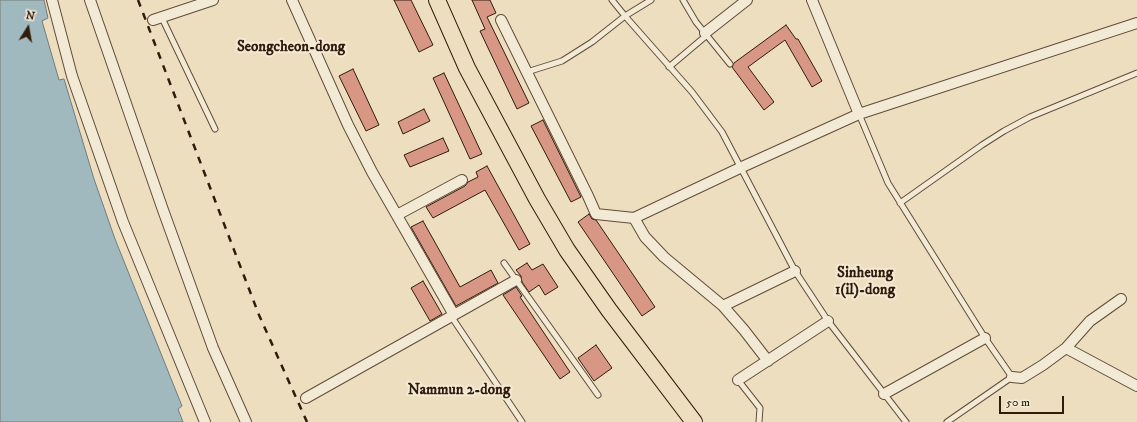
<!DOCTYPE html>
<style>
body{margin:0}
#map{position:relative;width:1137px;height:422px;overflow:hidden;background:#eddec0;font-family:"IM FELL DW Pica",serif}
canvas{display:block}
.north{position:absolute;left:8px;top:8px;width:40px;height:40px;-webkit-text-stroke:3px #f3ead6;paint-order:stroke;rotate:11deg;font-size:11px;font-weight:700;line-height:16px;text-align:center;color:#311b0b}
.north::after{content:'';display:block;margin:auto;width:14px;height:18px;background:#311b0b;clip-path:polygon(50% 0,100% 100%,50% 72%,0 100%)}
.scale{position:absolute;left:999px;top:396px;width:65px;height:18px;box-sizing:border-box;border:2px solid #311b0b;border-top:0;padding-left:5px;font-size:12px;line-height:14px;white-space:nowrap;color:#311b0b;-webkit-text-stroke:3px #f3ead6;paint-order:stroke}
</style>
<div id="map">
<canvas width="1137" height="422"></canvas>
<div class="north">N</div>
<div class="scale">50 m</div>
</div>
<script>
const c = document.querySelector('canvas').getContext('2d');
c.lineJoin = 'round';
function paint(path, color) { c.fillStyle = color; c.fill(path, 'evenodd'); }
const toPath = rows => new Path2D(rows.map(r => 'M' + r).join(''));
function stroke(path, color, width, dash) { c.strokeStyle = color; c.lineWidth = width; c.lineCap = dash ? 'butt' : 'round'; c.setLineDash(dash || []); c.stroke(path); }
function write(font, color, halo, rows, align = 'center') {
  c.font = font + ' "IM FELL DW Pica",serif'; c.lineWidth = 4; c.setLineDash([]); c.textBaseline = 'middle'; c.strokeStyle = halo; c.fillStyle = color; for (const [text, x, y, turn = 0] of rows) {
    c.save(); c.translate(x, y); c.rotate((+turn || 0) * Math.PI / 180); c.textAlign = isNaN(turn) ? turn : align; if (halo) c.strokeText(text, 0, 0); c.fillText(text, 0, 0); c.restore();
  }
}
const water = toPath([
 [0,0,44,0,48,18,42,21,59,80,64,79,94,179,115,239,182,406,178,409,183,422,0,422,0,0]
]);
const building = toPath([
 [394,0,411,0,433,45,419,52,394,0],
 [472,0,490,0,496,13,487,17,529,103,517,109,480,31,485,29,472,0],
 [786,25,796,39,798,39,822,81,812,87,785,40,748,67,774,102,764,110,732,67,734,63,786,25],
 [353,69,379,125,366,131,339,76,353,69],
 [444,73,482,154,470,159,433,78,444,73],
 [424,109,430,121,403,134,398,122,424,109],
 [543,120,581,197,571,202,531,126,543,120],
 [443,138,449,151,410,167,404,155,443,138],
 [487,166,530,244,519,250,485,190,433,218,426,207,465,186,468,182,478,177,476,172,487,166],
 [589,214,592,219,596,220,655,307,642,316,578,222,589,214],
 [423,221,460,287,491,270,498,283,456,306,411,227,423,221],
 [527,263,532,270,543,264,558,287,545,295,539,285,529,292,522,282,521,276,516,270,527,263],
 [423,281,442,314,430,321,411,288,423,281],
 [516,287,522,296,520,297,570,372,560,379,503,295,516,287],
 [596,345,612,368,594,381,578,358,596,345]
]);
const lane = toPath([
 [612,0,625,16,692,92,722,132,795,271,828,321,906,422],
 [683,0,696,22,730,64],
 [162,18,215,129],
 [669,67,707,35],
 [527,72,562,61,592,42,625,16,651,0],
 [859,114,888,183,985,338,1012,377,947,422],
 [900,203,982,145,1004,131,1030,117,1137,73],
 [504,263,598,395],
 [451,316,522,422],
 [738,380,760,408,759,422]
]);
const street = toPath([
 [52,0,72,76,123,222,205,422],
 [90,0,163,210,213,348,246,422],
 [292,0,348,125,372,172,454,315],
 [812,0,859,114],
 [153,20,213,0],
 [501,20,588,196,596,214,634,218,742,167,859,114,1137,23],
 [705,33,747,0],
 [397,215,462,180],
 [634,218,645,237,664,257,723,306,744,330,768,361],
 [723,306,795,271],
 [1066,348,1137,386],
 [1012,377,1022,378,1043,365,1066,348,1090,321,1121,299],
 [738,380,828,321],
 [884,394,985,338],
 [306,398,516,280]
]);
const primary = toPath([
 [437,0,467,68,537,199,567,250,609,310,694,422]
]);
const rail = toPath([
 [138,0,259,315,307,422]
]);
const neighbourhoodNames = [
 ["Seongcheon-dong",291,48],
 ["Sinheung",865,274],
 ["1(il)-dong",865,291],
 ["Nammun 2-dong",459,391]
];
paint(water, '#a0b9bf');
stroke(water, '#747a77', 1);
paint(building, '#d89785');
stroke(building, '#311b0b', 1);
stroke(lane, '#604c38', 7);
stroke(street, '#604c38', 12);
stroke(primary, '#311b0b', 18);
stroke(lane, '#f3ead6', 5);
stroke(street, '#f3ead6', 10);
stroke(primary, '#eddec0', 16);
stroke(rail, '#311b0b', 2.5, [7, 7]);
write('bold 15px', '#311b0b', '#f3ead6', neighbourhoodNames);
</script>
